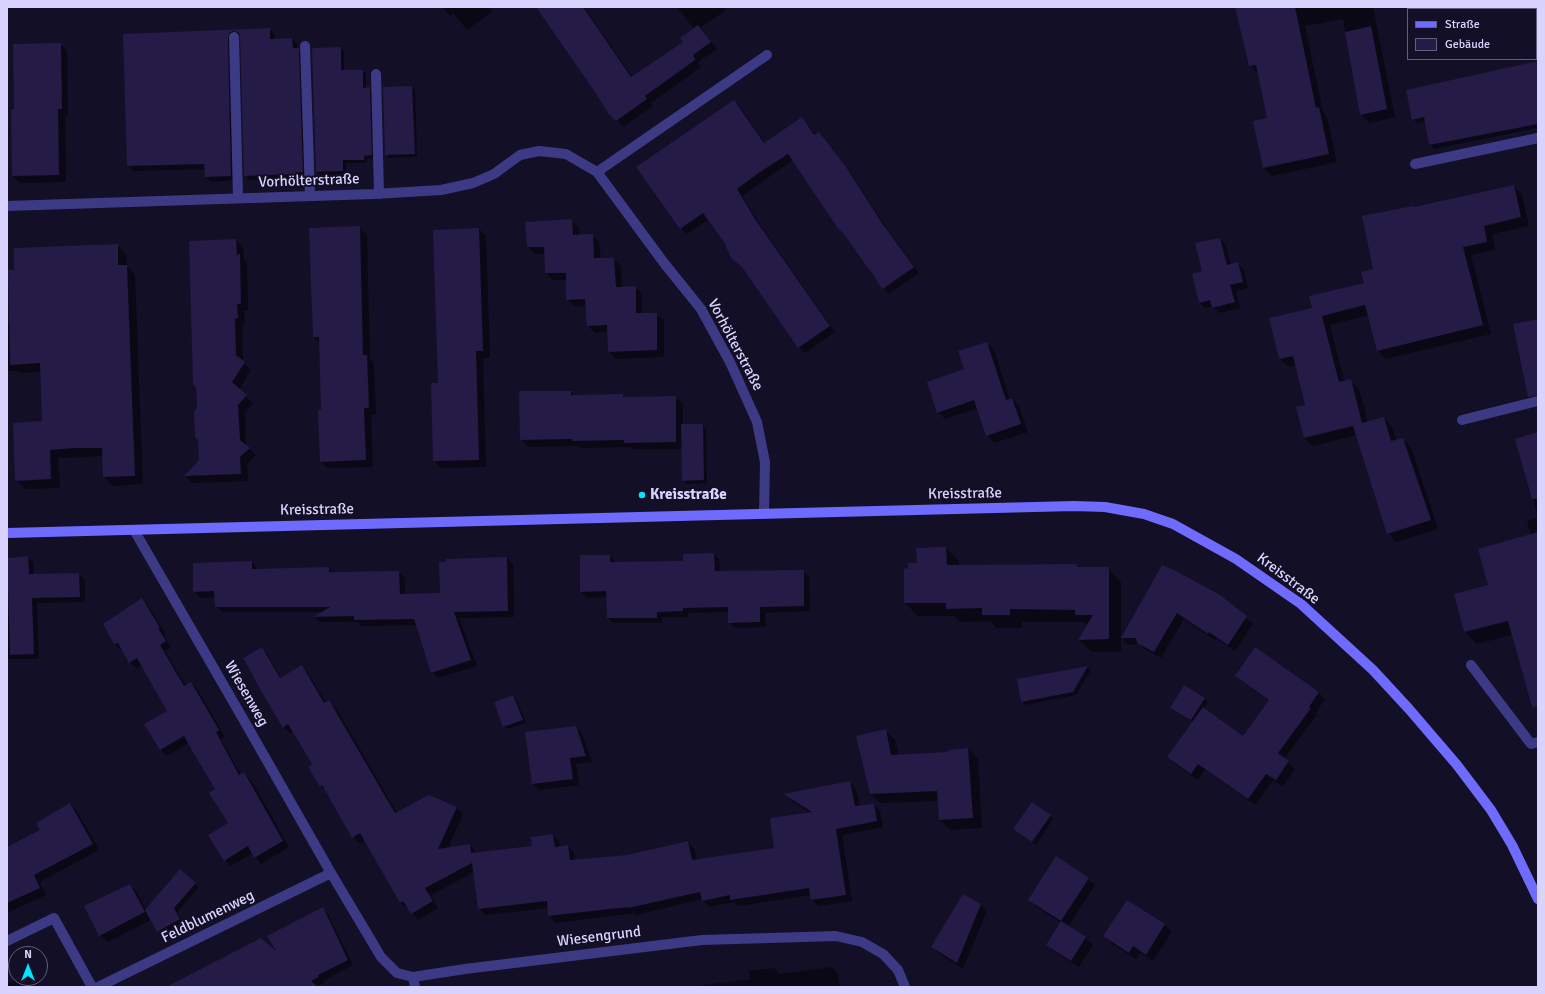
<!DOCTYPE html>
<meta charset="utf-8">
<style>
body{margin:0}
#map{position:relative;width:1545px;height:994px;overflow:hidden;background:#130f26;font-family:Signika,sans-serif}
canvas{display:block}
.frame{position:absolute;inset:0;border:8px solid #d9d4ff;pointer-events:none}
.legend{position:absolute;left:1407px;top:8px;width:130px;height:52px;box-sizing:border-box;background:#130f26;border:1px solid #625e7d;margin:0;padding:5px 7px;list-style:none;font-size:12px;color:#d9d4ff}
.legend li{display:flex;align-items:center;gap:8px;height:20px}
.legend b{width:20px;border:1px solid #625e7d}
.north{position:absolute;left:8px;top:946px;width:40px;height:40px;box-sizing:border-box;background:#130f26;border:1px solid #625e7d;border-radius:50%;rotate:0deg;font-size:11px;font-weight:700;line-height:16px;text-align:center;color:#d9d4ff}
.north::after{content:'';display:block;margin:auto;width:14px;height:18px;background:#00e5ff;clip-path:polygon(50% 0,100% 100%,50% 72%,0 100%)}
</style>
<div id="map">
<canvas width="1545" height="994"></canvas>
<div class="frame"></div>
<ul class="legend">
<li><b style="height:5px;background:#6f6bff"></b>Straße</li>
<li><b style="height:11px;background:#241b47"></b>Gebäude</li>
</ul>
<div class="north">N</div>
</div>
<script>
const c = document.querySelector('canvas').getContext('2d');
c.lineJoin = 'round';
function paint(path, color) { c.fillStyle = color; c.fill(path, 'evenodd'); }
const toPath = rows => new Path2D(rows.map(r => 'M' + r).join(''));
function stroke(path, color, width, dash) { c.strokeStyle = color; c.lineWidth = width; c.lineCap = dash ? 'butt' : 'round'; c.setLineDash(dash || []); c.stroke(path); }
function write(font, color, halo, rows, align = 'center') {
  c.font = font + ' Signika,sans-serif'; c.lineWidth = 4; c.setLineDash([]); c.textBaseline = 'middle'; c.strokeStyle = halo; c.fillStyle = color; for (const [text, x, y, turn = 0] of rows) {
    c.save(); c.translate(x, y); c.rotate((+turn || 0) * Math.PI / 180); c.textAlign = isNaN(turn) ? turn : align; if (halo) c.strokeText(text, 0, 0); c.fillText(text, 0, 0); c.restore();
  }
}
const shadow = toPath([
 [442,7,488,7,492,12,467,30,453,13,450,16],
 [547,7,584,7,633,78,684,42,694,29,677,7,724,7,726,10,700,28,717,49,698,62,701,67,651,103,653,106,623,127,609,112],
 [1236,7,1373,7,1395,117,1369,123,1361,114,1343,19,1305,26,1323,112,1327,117,1337,162,1272,176,1264,168,1268,119,1258,74,1250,65],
 [1478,7,1536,7,1536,10,1479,9],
 [269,29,274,34,275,40,292,39,297,44,297,49,303,54,307,177,301,177,301,179,250,180,245,175,241,36,239,35,233,39,236,180,211,182,206,177,206,169,133,171,128,166,124,35],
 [60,44,67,51,68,115,65,115,66,182,20,183,13,176,15,110],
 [340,48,344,52,344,71,362,71,366,74,366,88,369,88,373,92,374,158,367,159,367,163,346,163,346,174,320,175,317,171],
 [1538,62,1538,128,1434,149,1430,145,1426,121,1417,123,1413,119],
 [411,87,415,90,417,157,389,158,386,154],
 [734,101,740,107,765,143,802,118,815,135,819,133,851,174,888,230,914,266,883,287,793,160,742,196,761,226,835,332,805,353,799,347,745,269,732,257,725,242,709,219,687,234,681,228],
 [1514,186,1522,195,1529,226,1492,234,1495,250,1471,255,1491,334,1386,359,1378,351,1369,315,1330,325,1344,381,1350,380,1359,389,1368,423,1384,418,1392,427,1396,441,1403,439,1411,447,1438,529,1396,542,1388,533,1357,435,1313,446,1304,438,1306,405,1296,365,1289,367,1280,359,1270,319,1313,309,1365,284,1414,208],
 [571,220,579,228,579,235,592,235,599,242,601,259,613,259,621,266,622,288,635,287,642,294,642,314,656,314,664,321,664,357,616,359,609,352,609,332,595,333,588,326,587,306,575,307,567,299,567,280,553,280,546,272,545,254,535,254,528,247],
 [359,227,367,235,370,359,374,363,376,415,371,415,373,467,328,468,320,461,322,411,320,343,314,337],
 [479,229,486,236,490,358,483,358,486,467,441,468,434,461,439,384],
 [1220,239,1226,245,1231,265,1238,264,1244,270,1248,288,1236,291,1240,308,1219,313,1213,307,1205,308,1199,302,1203,272],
 [236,240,243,247,244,260,247,263,248,311,244,311,245,325,242,325,243,362,251,370,239,390,253,403,245,413,246,446,256,455,247,464,248,481,192,483,185,476,200,460,198,408],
 [117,245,126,254,127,266,135,275,143,484,113,486,104,477,103,456,83,457,58,458,60,488,25,489,16,480,43,422,41,372,20,373,18,371,7,371,7,324,10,324,16,271],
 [915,267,919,273,889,294,884,289],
 [986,343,994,350,1010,400,1012,399,1019,406,1028,432,994,443,987,435,978,408,945,419,938,412,965,370],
 [571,392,575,395,622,395,626,398,675,397,683,404,683,425,702,425,706,428,707,483,686,484,683,480,682,449,632,449,630,447,581,448,578,446,528,447,521,439],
 [1538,433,1538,708,1531,702,1512,635,1477,644,1465,632,1455,595,1489,586,1531,535,1527,521,1538,517,1516,440],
 [946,548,959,561,959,566,1077,565,1079,568,1108,568,1121,582,1121,652,1092,652,1079,640,1087,626,1084,622,1022,622,1022,628,996,628,990,621,960,622,954,616,918,616,905,603,909,570],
 [714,554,719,559,720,572,803,571,809,577,810,611,765,613,766,627,735,628,729,622,729,612,688,613,688,617,662,617,662,623,613,623,608,618,607,597,587,598,581,592,610,556,616,563,684,562],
 [27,557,33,562,34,575,79,574,85,580,85,602,37,603,39,659,7,659,7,558],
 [507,558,513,564,514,617,459,618,477,666,438,678,432,672,417,625,361,626,357,622,320,622,314,617,322,612,222,612,216,606,215,597,200,598,194,591,252,562,258,570,329,568,334,573,399,572,405,578,405,595,441,594],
 [1163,566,1219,596,1253,624,1235,651,1216,638,1215,640,1184,619,1161,658,1145,649,1140,644,1128,645,1122,638],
 [142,599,148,605,165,633,165,637,171,648,165,651,186,686,191,683,197,689,225,737,221,739,241,775,244,774,251,780,289,847,261,864,253,853,231,866,224,860,229,823,216,790,189,743,167,756,161,750,168,712,142,665,136,668,130,662,123,649,121,650,115,644],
 [262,648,268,655,281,678,302,666,308,673,326,703,329,702,336,708,397,813,456,808,463,814,448,848,470,845,476,853,533,847,553,835,559,842,560,847,568,846,574,853,575,861,627,856,688,842,694,849,697,861,775,849,811,813,790,800,785,794,850,782,856,789,860,807,874,805,880,811,883,827,842,835,852,901,819,906,812,900,811,895,738,906,734,902,709,907,702,899,636,915,634,913,556,923,549,916,548,908,485,915,479,908,474,872,431,895,438,908,418,920,408,908,407,909,401,903,365,840,360,844,353,837,328,793,321,786,313,764,294,731,290,733,283,727],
 [1255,649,1319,693,1325,699,1315,714,1317,715,1284,759,1295,769,1283,786,1273,780,1255,805,1205,769,1198,780,1175,764,1169,757,1194,722,1172,708,1204,699,1208,702,1204,708,1244,737,1269,701,1243,682,1236,676],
 [1088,667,1091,670,1076,695,1025,705,1022,701,1018,680],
 [513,696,516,699,526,723,508,729,504,726],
 [576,727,582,734,592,762,576,764,579,785,539,790,533,784],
 [885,730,895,740,899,756,949,753,949,751,968,749,978,759,982,828,950,830,940,820,939,801,880,803,871,794],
 [70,804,77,811,99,850,40,882,46,895,7,913,7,848,41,830],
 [1050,815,1053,819,1036,845,1014,829],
 [180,871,199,887,177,912,183,923,161,935,151,920,108,942,100,935,130,885,137,892,146,910],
 [1088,879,1095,885,1068,927,1086,938,1093,945,1079,967,1055,952,1048,945,1061,923,1036,906,1030,899],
 [964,895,981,905,987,911,963,969,938,953,932,947],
 [1127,901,1165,925,1172,932,1153,961,1140,953,1136,959,1112,944,1105,936],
 [322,908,328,914,353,965,323,981,324,983,316,987,167,987,280,956],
 [832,967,838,974,840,987,691,987,750,979,749,971,774,968,780,974],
 [20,978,27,978,34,987,7,987,7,984],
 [682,986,683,987,669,987]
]);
const building = toPath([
 [536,7,583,7,631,77,683,42,680,38,698,25,711,42,693,55,695,60,645,96,647,99,616,121,608,113,595,92],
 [1235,7,1295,7,1316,108,1319,107,1329,154,1263,168,1253,121,1267,118,1256,65,1249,66],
 [1371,26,1387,109,1360,115,1345,32],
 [270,28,270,39,292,38,293,48,299,48,303,172,296,172,296,174,244,176,240,37,239,33,234,31,230,32,228,37,231,176,205,177,204,164,127,166,123,34],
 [61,43,62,109,58,109,59,175,12,176,11,109,14,109,13,44],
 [341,47,341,70,363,70,363,88,370,87,372,155,364,156,364,160,343,160,343,171,316,172,312,48],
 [1538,61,1538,124,1429,145,1424,117,1412,120,1406,90],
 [412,86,415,154,385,155,383,87],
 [734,100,764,143,802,117,814,135,819,132,846,167,882,223,914,267,882,289,871,271,870,271,844,234,837,227,788,154,760,172,737,189,755,219,830,326,798,348,742,267,731,258,724,242,703,213,680,229,636,167],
 [1514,185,1521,217,1484,226,1487,242,1463,247,1483,325,1377,351,1365,305,1322,316,1339,382,1351,379,1362,423,1384,417,1391,441,1403,438,1431,520,1387,534,1353,426,1357,425,1304,438,1296,407,1305,405,1293,356,1279,359,1269,318,1312,308,1309,296,1364,283,1361,272,1373,269,1362,216,1413,206,1414,207],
 [572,219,573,235,593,234,594,258,614,258,616,287,636,286,636,313,657,313,657,350,608,352,607,325,587,326,585,299,566,300,566,273,545,273,544,247,527,247,525,222],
 [360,226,363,355,367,355,369,408,364,408,366,460,320,462,318,410,321,410,319,337,313,337,309,228],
 [479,228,483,351,476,351,479,460,433,461,431,383,438,383,433,230],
 [1220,238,1227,265,1238,262,1243,282,1230,285,1235,302,1212,308,1210,300,1199,303,1192,274,1202,271,1195,243],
 [236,239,237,255,240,254,241,304,237,304,238,318,235,319,236,355,245,362,232,382,247,395,238,405,240,440,250,448,240,457,241,474,184,476,199,460,198,440,195,437,194,411,197,408,196,387,193,384,189,241],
 [118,244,118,265,127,265,135,476,103,477,102,448,74,448,50,450,51,479,15,481,13,423,42,421,40,363,10,365,8,270,14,270,14,248],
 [1538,319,1538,395,1528,397,1513,324],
 [987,342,1006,400,1012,398,1021,424,986,436,974,400,937,413,927,382,964,369,958,351],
 [519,391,571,391,571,395,623,394,623,397,676,396,676,442,624,443,624,440,572,441,572,439,520,440],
 [681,424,703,424,704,480,682,481],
 [1538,432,1538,499,1532,499,1515,439],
 [1538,532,1538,706,1532,707,1508,621,1464,632,1454,594,1488,585,1478,549],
 [946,547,947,565,1077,564,1077,567,1109,567,1109,639,1078,640,1093,615,1075,615,1075,610,1010,609,1010,615,982,615,982,608,946,609,946,603,904,603,904,568,908,569,908,563,917,563,916,548],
 [714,553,715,571,804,570,804,606,760,607,760,622,728,623,728,607,683,608,683,611,657,612,657,618,607,618,606,591,580,592,580,555,610,555,610,562,683,561,683,554],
 [28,556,29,574,79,573,80,597,32,598,34,654,10,655,7,558],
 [507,557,508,611,454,612,471,660,431,673,414,619,354,620,354,616,313,617,330,607,215,607,214,591,193,592,193,563,252,561,252,569,329,567,329,572,399,571,400,594,440,593,439,562,446,562,446,559],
 [1162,565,1176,571,1220,595,1247,616,1228,645,1209,632,1208,634,1177,613,1154,652,1137,643,1136,638,1121,638],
 [142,598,159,626,159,630,166,641,160,645,184,686,191,682,219,730,216,732,239,775,244,772,283,841,254,858,248,846,224,861,208,835,228,823,209,793,215,789,190,747,184,736,160,750,144,724,167,711,137,658,129,663,118,643,114,644,103,624],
 [262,647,280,678,302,665,324,703,329,700,395,813,429,795,457,807,438,849,470,844,471,853,532,846,531,837,553,834,555,847,568,845,570,860,627,855,688,841,692,860,774,848,770,818,812,812,783,794,850,781,855,806,874,804,877,821,836,829,846,895,811,900,809,888,730,900,730,895,702,901,700,892,628,908,628,907,548,916,547,901,478,909,472,863,425,888,433,901,411,914,403,901,400,903,360,833,352,838,322,785,320,787,308,767,312,764,288,724,283,728,260,689,243,658],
 [1255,647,1319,692,1309,707,1311,708,1278,753,1289,761,1276,780,1266,774,1248,799,1198,764,1191,774,1167,757,1203,707,1243,736,1269,700,1235,676],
 [1088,666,1073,692,1021,702,1017,679],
 [1184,685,1205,698,1191,720,1170,708],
 [513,695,523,720,503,727,494,702],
 [576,726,586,756,570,758,573,779,532,784,525,732],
 [886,729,891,755,948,752,948,750,968,748,973,818,939,820,937,791,870,794,856,736],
 [1032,802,1051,815,1032,842,1013,829],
 [70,803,93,844,34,875,40,888,7,903,7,847,40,830,36,823],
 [1056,856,1089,878,1061,921,1028,900],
 [180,869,196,883,174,908,180,919,157,932,145,910],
 [130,884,145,912,99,936,84,906],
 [963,894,981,904,957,963,931,947],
 [1127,900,1165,924,1146,955,1133,946,1129,953,1103,936],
 [323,907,348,960,318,975,319,977,311,981,318,987,166,987,261,938,277,952,267,936],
 [1061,921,1086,937,1071,961,1046,945]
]);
const lane = toPath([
 [1454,7,1455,9],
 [1536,36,1538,35],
 [234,37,238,198],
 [305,46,310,196],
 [376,74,379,194],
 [1415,164,1538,138],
 [1471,665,1531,744,1538,742],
 [413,977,415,987]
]);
const street = toPath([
 [597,172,767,55],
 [7,206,374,194,441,190,473,183,494,174,520,155,539,151,566,154,597,172,664,263,701,309,730,362,757,422,765,462,764,514],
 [1462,420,1538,401],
 [134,530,246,724,331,873,381,957,397,973,413,977,465,969,702,940,836,936,862,942,883,954,898,970,905,987],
 [7,941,54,918,92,987],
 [98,987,331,873]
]);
const secondary = toPath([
 [7,533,1074,506,1105,507,1144,514,1173,524,1236,559,1301,604,1373,670,1409,709,1457,765,1491,810,1512,845,1538,899]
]);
const markers = [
 [642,495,4,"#00e5ff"]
];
const streetNames = [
 ["Vorhölterstraße",309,181,-2],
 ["Vorhölterstraße",735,345,62],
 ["Kreisstraße",965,494,-1],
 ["Kreisstraße",317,510,-1],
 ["Kreisstraße",1288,579,37],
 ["Wiesenweg",246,694,60],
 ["Feldblumenweg",208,917,-26],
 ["Wiesengrund",599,937,-7]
];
const poiNames = [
 ["Kreisstraße",650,495]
];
paint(shadow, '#0007');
paint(building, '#241b47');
stroke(lane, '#3d3a85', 10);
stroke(street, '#3d3a85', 10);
stroke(secondary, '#6f6bff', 10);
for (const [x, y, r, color] of markers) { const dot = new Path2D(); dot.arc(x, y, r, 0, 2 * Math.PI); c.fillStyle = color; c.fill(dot); stroke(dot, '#130f26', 1.5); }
write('15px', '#d9d4ff', '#130f26', streetNames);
write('bold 15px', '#d9d4ff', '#130f26', poiNames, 'left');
</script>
